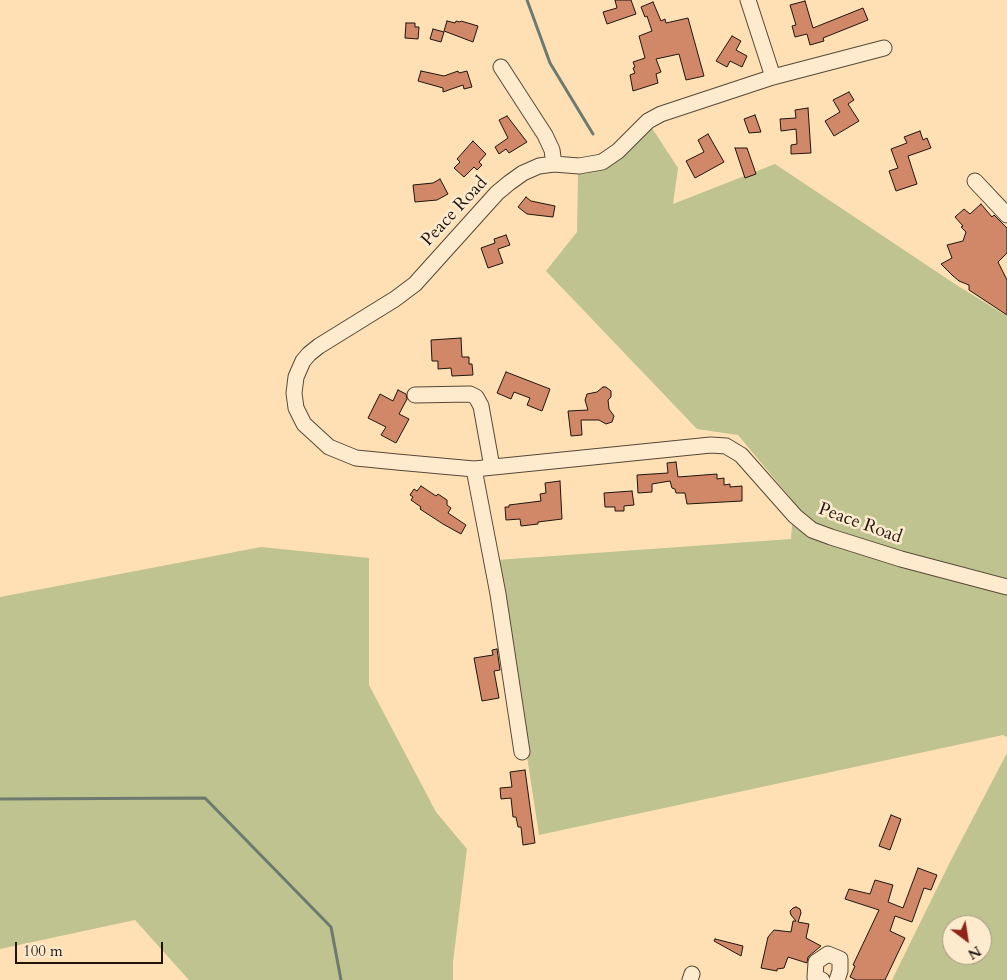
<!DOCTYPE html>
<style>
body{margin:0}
#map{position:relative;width:1007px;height:980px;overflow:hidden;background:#fee0b4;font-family:Cardo,serif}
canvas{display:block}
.north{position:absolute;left:942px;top:915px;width:50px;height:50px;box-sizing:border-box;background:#feebce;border:1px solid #a49581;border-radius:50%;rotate:149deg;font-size:14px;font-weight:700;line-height:20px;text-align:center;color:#1e150d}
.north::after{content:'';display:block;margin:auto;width:18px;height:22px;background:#8f2418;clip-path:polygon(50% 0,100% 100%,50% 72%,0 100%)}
.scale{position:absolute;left:15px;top:942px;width:148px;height:22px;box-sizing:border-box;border:2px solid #1e150d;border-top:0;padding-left:6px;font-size:15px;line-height:18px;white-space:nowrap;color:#1e150d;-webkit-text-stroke:4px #feebce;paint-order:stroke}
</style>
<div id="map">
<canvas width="1007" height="980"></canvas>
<div class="north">N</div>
<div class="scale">100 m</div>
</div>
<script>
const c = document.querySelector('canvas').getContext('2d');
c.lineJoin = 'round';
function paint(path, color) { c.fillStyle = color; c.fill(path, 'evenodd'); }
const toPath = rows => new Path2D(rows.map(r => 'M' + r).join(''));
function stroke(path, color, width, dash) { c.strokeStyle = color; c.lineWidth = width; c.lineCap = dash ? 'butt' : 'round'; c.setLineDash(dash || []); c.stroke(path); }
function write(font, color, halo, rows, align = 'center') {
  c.font = font + ' Cardo,serif'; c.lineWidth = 5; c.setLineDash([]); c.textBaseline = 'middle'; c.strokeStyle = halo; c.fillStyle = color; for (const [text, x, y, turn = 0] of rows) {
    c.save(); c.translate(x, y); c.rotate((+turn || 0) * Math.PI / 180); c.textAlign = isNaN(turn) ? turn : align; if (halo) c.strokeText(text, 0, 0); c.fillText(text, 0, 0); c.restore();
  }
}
const green = toPath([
 [652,128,678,168,673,204,775,164,958,286,1007,316,1007,737,1003,735,539,835,497,560,791,539,794,502,738,435,697,429,546,271,577,232,578,174,599,170,628,152],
 [261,547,369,558,369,685,436,812,467,849,453,962,453,980,189,980,135,920,0,949,0,597],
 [1007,753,1007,980,892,980,951,860],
 [952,925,982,925,982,955,952,955]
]);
const stream = toPath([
 [527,0,550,63,593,134],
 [0,799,205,798,331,927,341,980]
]);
const building = toPath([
 [615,0,631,0,636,14,607,24,603,12,617,8,615,0],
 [805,1,813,28,863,8,868,20,823,38,824,41,810,45,807,34,795,37,792,26,796,25,790,5,805,1],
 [653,2,661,21,665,19,666,23,688,18,704,76,686,80,679,54,656,59,661,72,656,74,658,83,633,91,630,75,635,73,633,68,635,67,633,62,645,58,639,36,652,31,647,16,645,17,641,7,653,2],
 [447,21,455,23,456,21,460,22,461,21,478,26,473,42,444,31,447,21],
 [406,23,415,23,415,27,419,27,418,39,405,38,406,23],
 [433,29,444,32,441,42,430,39,433,29],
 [732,36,741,41,736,50,747,56,742,67,730,61,727,67,716,61,732,36],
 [421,71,444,76,458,71,459,73,467,71,472,87,464,89,463,85,443,92,443,88,418,81,421,71],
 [849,92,854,100,848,104,859,121,834,136,825,121,840,112,833,100,849,92],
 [808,108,811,153,791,154,791,145,797,144,796,129,781,131,780,119,796,118,795,110,808,108],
 [755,115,761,132,749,133,744,119,755,115],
 [507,116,527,142,509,153,506,149,499,154,495,147,508,138,499,120,507,116],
 [920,131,923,140,927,138,931,148,908,156,917,184,896,191,889,171,898,168,891,149,907,143,904,137,920,131],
 [708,134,724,162,695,178,686,161,704,152,698,140,708,134],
 [473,141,486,154,479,162,482,165,477,170,474,167,464,177,454,168,460,162,457,159,473,141],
 [735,148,747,148,756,174,745,178,735,148],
 [440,179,448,194,437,200,415,202,413,185,433,183,440,179],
 [526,197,531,201,555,206,553,217,527,214,518,207,526,197],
 [981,204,992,217,994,215,1007,228,1007,253,998,262,1007,280,1007,315,969,290,969,285,959,281,952,275,941,264,952,258,947,245,963,241,966,232,961,227,963,226,955,217,964,209,970,214,981,204],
 [506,235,510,245,498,249,503,263,488,268,481,248,495,243,494,239,506,235],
 [461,338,462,357,469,357,469,364,472,364,473,375,452,376,451,368,438,369,438,361,432,361,431,340,461,338],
 [506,372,550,389,542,411,527,405,530,398,514,392,511,399,497,393,506,372],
 [603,387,606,387,611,391,611,397,608,400,609,409,614,416,612,422,606,424,599,420,581,420,582,435,571,436,568,411,588,410,585,400,587,394,597,392,603,387],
 [398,390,406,394,407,399,399,414,409,419,396,443,381,435,386,427,368,418,380,394,393,401,398,390],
 [676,462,678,477,717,474,717,479,724,478,724,485,730,484,730,487,742,486,742,501,687,504,685,493,676,493,675,489,672,488,670,481,652,484,652,492,638,493,637,475,668,473,667,463,676,462],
 [560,481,562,519,538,522,538,524,521,526,520,519,506,520,505,507,509,507,509,505,541,501,540,494,546,493,545,483,560,481],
 [421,486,436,496,438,494,447,500,447,505,451,508,448,513,466,525,461,534,443,524,420,509,421,507,411,500,413,497,410,495,414,489,417,491,421,486],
 [632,491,634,505,624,506,624,511,615,511,615,507,605,507,604,493,632,491],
 [497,649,500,670,494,671,499,698,482,701,474,658,493,655,492,650,497,649],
 [525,770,535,843,523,845,521,827,518,827,516,817,513,817,511,798,501,799,500,788,512,787,510,772,525,770],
 [891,815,901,819,890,850,879,846,891,815],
 [918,868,937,875,931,890,924,888,912,922,895,916,890,931,905,938,885,980,856,980,850,977,855,966,853,965,879,910,845,899,849,889,870,894,875,880,893,885,888,902,903,908,918,868],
 [796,907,800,909,801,913,798,922,809,924,806,938,821,946,808,957,807,963,788,957,784,968,777,969,777,971,761,968,768,937,774,930,791,932,793,921,796,921,791,915,790,911,793,908,796,907],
 [715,939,743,946,741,956,714,941,715,939]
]);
const minor = toPath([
 [748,0,773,77],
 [884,48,773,77,661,114,648,121,618,151,602,162,579,166,554,164,539,166,523,173,509,183,497,193,415,284,395,299,319,346,309,354,303,361,296,377,294,393,296,408,304,424,329,447,356,458,397,462,474,469,711,445,726,446,741,455,795,516,812,530,831,537,901,559,1007,587],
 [501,67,545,135,552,150,554,164],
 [975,181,1007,215],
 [415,395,470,394,476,397,481,406,492,467],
 [474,469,498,594,522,752],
 [690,980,692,974],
 [822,980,815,977,816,962,828,954,840,959,840,971,837,980]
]);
const streetNames = [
 ["Peace Road",455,212,-47],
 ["Peace Road",860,524,20]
];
paint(green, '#bec38f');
stroke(stream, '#6c7a6f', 3);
paint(building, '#d18869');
stroke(building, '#1e150d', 1);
stroke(minor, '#564837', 17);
stroke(minor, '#feebce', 15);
write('18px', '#1e150d', '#feebce', streetNames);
</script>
